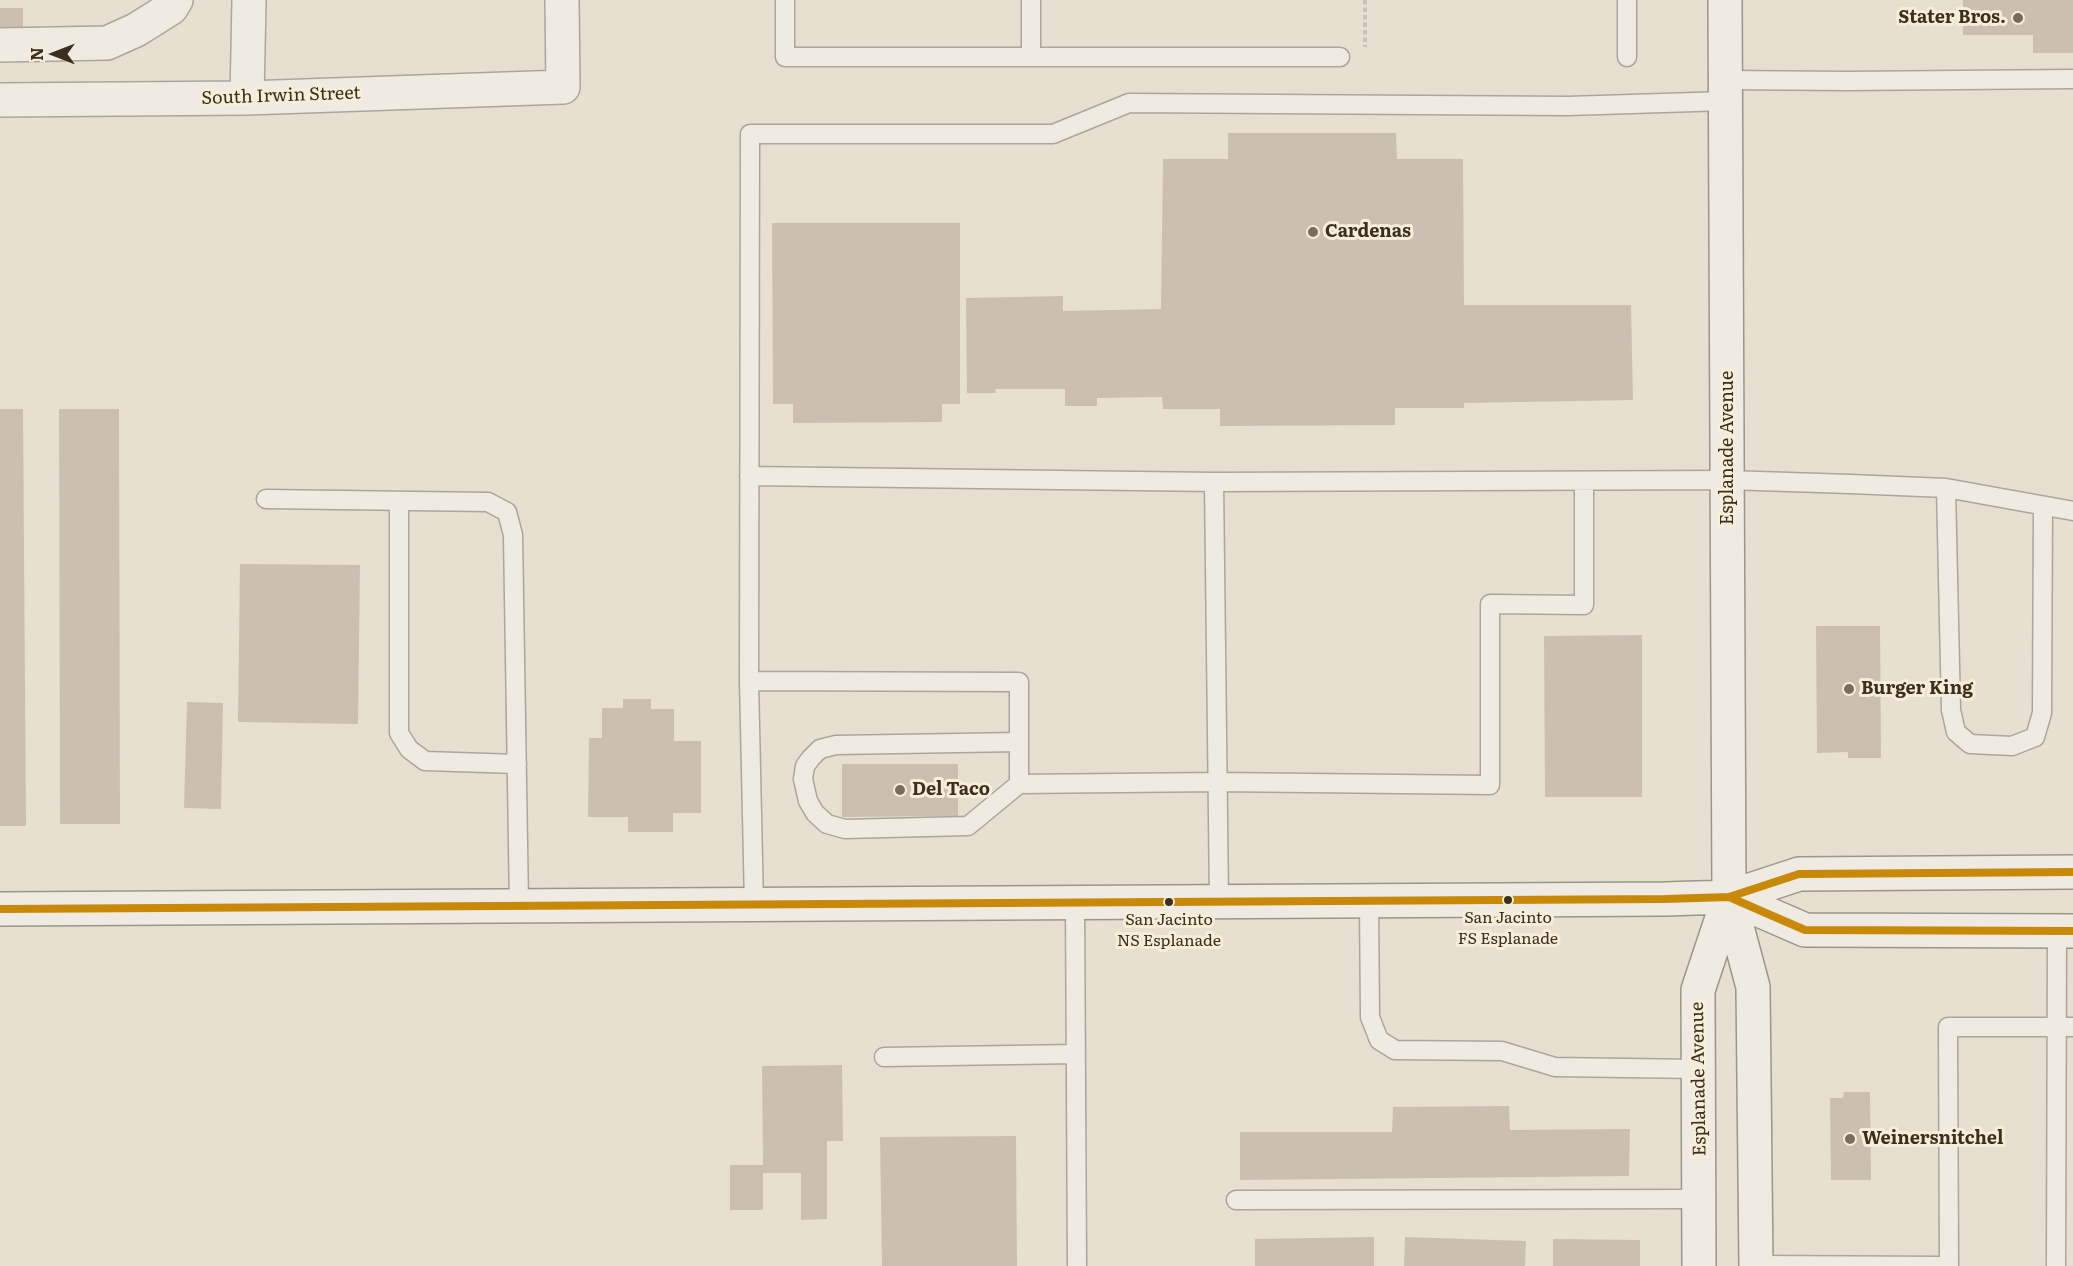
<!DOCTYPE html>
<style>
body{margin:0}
#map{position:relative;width:2073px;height:1266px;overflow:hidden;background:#e7e0d1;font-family:Literata,serif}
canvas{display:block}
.north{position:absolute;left:24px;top:24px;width:60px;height:60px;-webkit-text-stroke:4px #f7eed8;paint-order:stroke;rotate:270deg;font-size:16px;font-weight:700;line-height:24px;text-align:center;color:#3d2e20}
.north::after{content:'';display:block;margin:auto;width:21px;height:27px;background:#3d2e20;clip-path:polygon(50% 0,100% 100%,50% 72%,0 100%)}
</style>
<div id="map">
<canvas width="2073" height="1266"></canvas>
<div class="north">N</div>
</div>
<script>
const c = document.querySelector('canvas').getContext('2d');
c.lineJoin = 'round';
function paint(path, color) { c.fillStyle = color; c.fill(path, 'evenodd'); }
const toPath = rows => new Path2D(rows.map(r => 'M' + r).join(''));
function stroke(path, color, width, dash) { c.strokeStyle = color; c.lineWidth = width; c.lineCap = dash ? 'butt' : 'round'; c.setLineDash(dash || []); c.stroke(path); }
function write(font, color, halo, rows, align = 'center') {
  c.font = font + ' Literata,serif'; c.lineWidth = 6; c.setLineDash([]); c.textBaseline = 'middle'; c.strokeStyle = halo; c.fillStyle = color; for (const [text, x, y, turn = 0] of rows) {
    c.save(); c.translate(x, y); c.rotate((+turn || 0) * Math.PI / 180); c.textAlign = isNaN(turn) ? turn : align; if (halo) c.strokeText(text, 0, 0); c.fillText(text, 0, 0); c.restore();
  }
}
const building = toPath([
 [1963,0,2073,0,2073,53,2033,53,2033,35,1963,35],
 [0,8,23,8,23,35,0,35],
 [1228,133,1396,133,1397,159,1463,159,1464,305,1631,305,1633,400,1464,403,1464,408,1395,408,1395,425,1220,426,1220,409,1163,409,1162,397,1097,398,1097,406,1065,406,1065,389,995,389,996,393,967,393,966,298,1063,296,1063,311,1161,309,1163,159,1228,159],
 [772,223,960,223,960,404,942,404,942,422,793,423,793,404,773,404],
 [0,409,23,409,26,826,0,826],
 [59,409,119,409,120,824,60,824],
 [240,564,360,565,358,724,238,722],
 [1816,626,1880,626,1881,758,1848,758,1848,752,1817,753],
 [1642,635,1642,797,1545,797,1544,636],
 [623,699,651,699,651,709,674,709,674,741,701,741,701,813,673,813,673,832,628,832,628,817,588,817,589,738,602,738,602,708,623,708],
 [187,702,223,703,221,809,184,808],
 [842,764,958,764,958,816,842,817],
 [842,1065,843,1141,827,1141,827,1219,801,1220,801,1173,763,1173,763,1210,730,1210,730,1165,763,1165,762,1066],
 [1844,1092,1870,1092,1871,1180,1831,1180,1830,1098,1843,1098],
 [1509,1106,1510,1130,1630,1129,1629,1176,1240,1180,1240,1132,1392,1132,1393,1107],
 [1016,1136,1017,1266,882,1266,880,1137],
 [1374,1237,1374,1266,1255,1266,1255,1239],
 [1405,1237,1526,1241,1525,1266,1404,1266],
 [1553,1239,1640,1240,1640,1266,1553,1266]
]);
const path = toPath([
 [1365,0,1365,47]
]);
const lane = toPath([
 [785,0,785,57,1340,57],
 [1031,0,1031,57],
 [1627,0,1627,57],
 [1725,80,1847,81,2073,79],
 [749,476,1214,482,1728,480,1850,484,1946,488,2073,511],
 [1214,482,1219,901],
 [1946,488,1951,710,1956,732,1970,744,2012,746,2035,737,2042,713,2043,506],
 [266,499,488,502,507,512,513,535,519,905],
 [399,501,399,733,409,749,425,761,517,764],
 [749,681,1019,682,1019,784,1218,782,1490,785,1490,604,1584,605,1584,482],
 [1019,742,836,745,820,749,811,758,805,766,803,779,808,801,815,813,827,824,845,829,968,826,1019,784],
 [1369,900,1370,1017,1379,1040,1395,1050,1502,1051,1555,1067,1698,1069],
 [1075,902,1077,1266],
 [754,904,749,681,750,134,1053,134,1129,103,1568,106,1726,101],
 [884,1057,1076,1054],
 [1236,1200,1700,1199],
 [1756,1265,1941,1266],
 [1949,1266,1948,1027,2073,1027],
 [2056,1266,2057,931]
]);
const street = toPath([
 [0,45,107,43,136,30,171,8,176,0],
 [247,98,249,0],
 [0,100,247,98,563,87,562,0]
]);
const secondary = toPath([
 [1725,0,1729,897,1753,987,1756,1266],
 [1729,897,1805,930,2073,931],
 [0,909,1665,899,1729,897,1799,874,2073,872],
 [1699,1266,1698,990,1729,897]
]);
const bus1 = toPath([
 [1729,897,1805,930,2073,931],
 [0,909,1665,899,1729,897,1799,874,2073,872]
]);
const markers = [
 [2018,18,6,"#786c5e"],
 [1313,232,6,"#786c5e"],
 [1849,689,6,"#786c5e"],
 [900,790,6,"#786c5e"],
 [1508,900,5,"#3d2e20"],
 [1169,902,5,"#3d2e20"],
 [1850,1139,6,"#786c5e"]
];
const busNames = [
 ["San Jacinto",1508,918],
 ["FS Esplanade",1508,939],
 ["San Jacinto",1169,920],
 ["NS Esplanade",1169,941]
];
const poiNames = [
 ["Stater Bros.",2006,18,"right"],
 ["Cardenas",1325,232],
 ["Burger King",1861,689],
 ["Del Taco",912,790],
 ["Weinersnitchel",1862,1139]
];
const streetNames = [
 ["South Irwin Street",281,96,-2],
 ["Esplanade Avenue",1728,448,-90],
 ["Esplanade Avenue",1699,1079,-91]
];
paint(building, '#cbbfb2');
stroke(lane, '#ada599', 21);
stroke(street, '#ada599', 36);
stroke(secondary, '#9c958a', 36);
stroke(path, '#c8c2b9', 4, [4.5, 3]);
stroke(lane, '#efebe3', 18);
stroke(street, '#efebe3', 33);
stroke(secondary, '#efebe3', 33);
stroke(bus1, '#c88808', 8);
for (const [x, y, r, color] of markers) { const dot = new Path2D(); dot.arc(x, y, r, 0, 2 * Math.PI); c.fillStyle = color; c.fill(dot); stroke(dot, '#f7eed8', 2); }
write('16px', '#3d2e20', '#f7eed8', busNames);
write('bold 18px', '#3d2e20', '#f7eed8', poiNames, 'left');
write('18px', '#3d2e20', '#f7eed8', streetNames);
</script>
